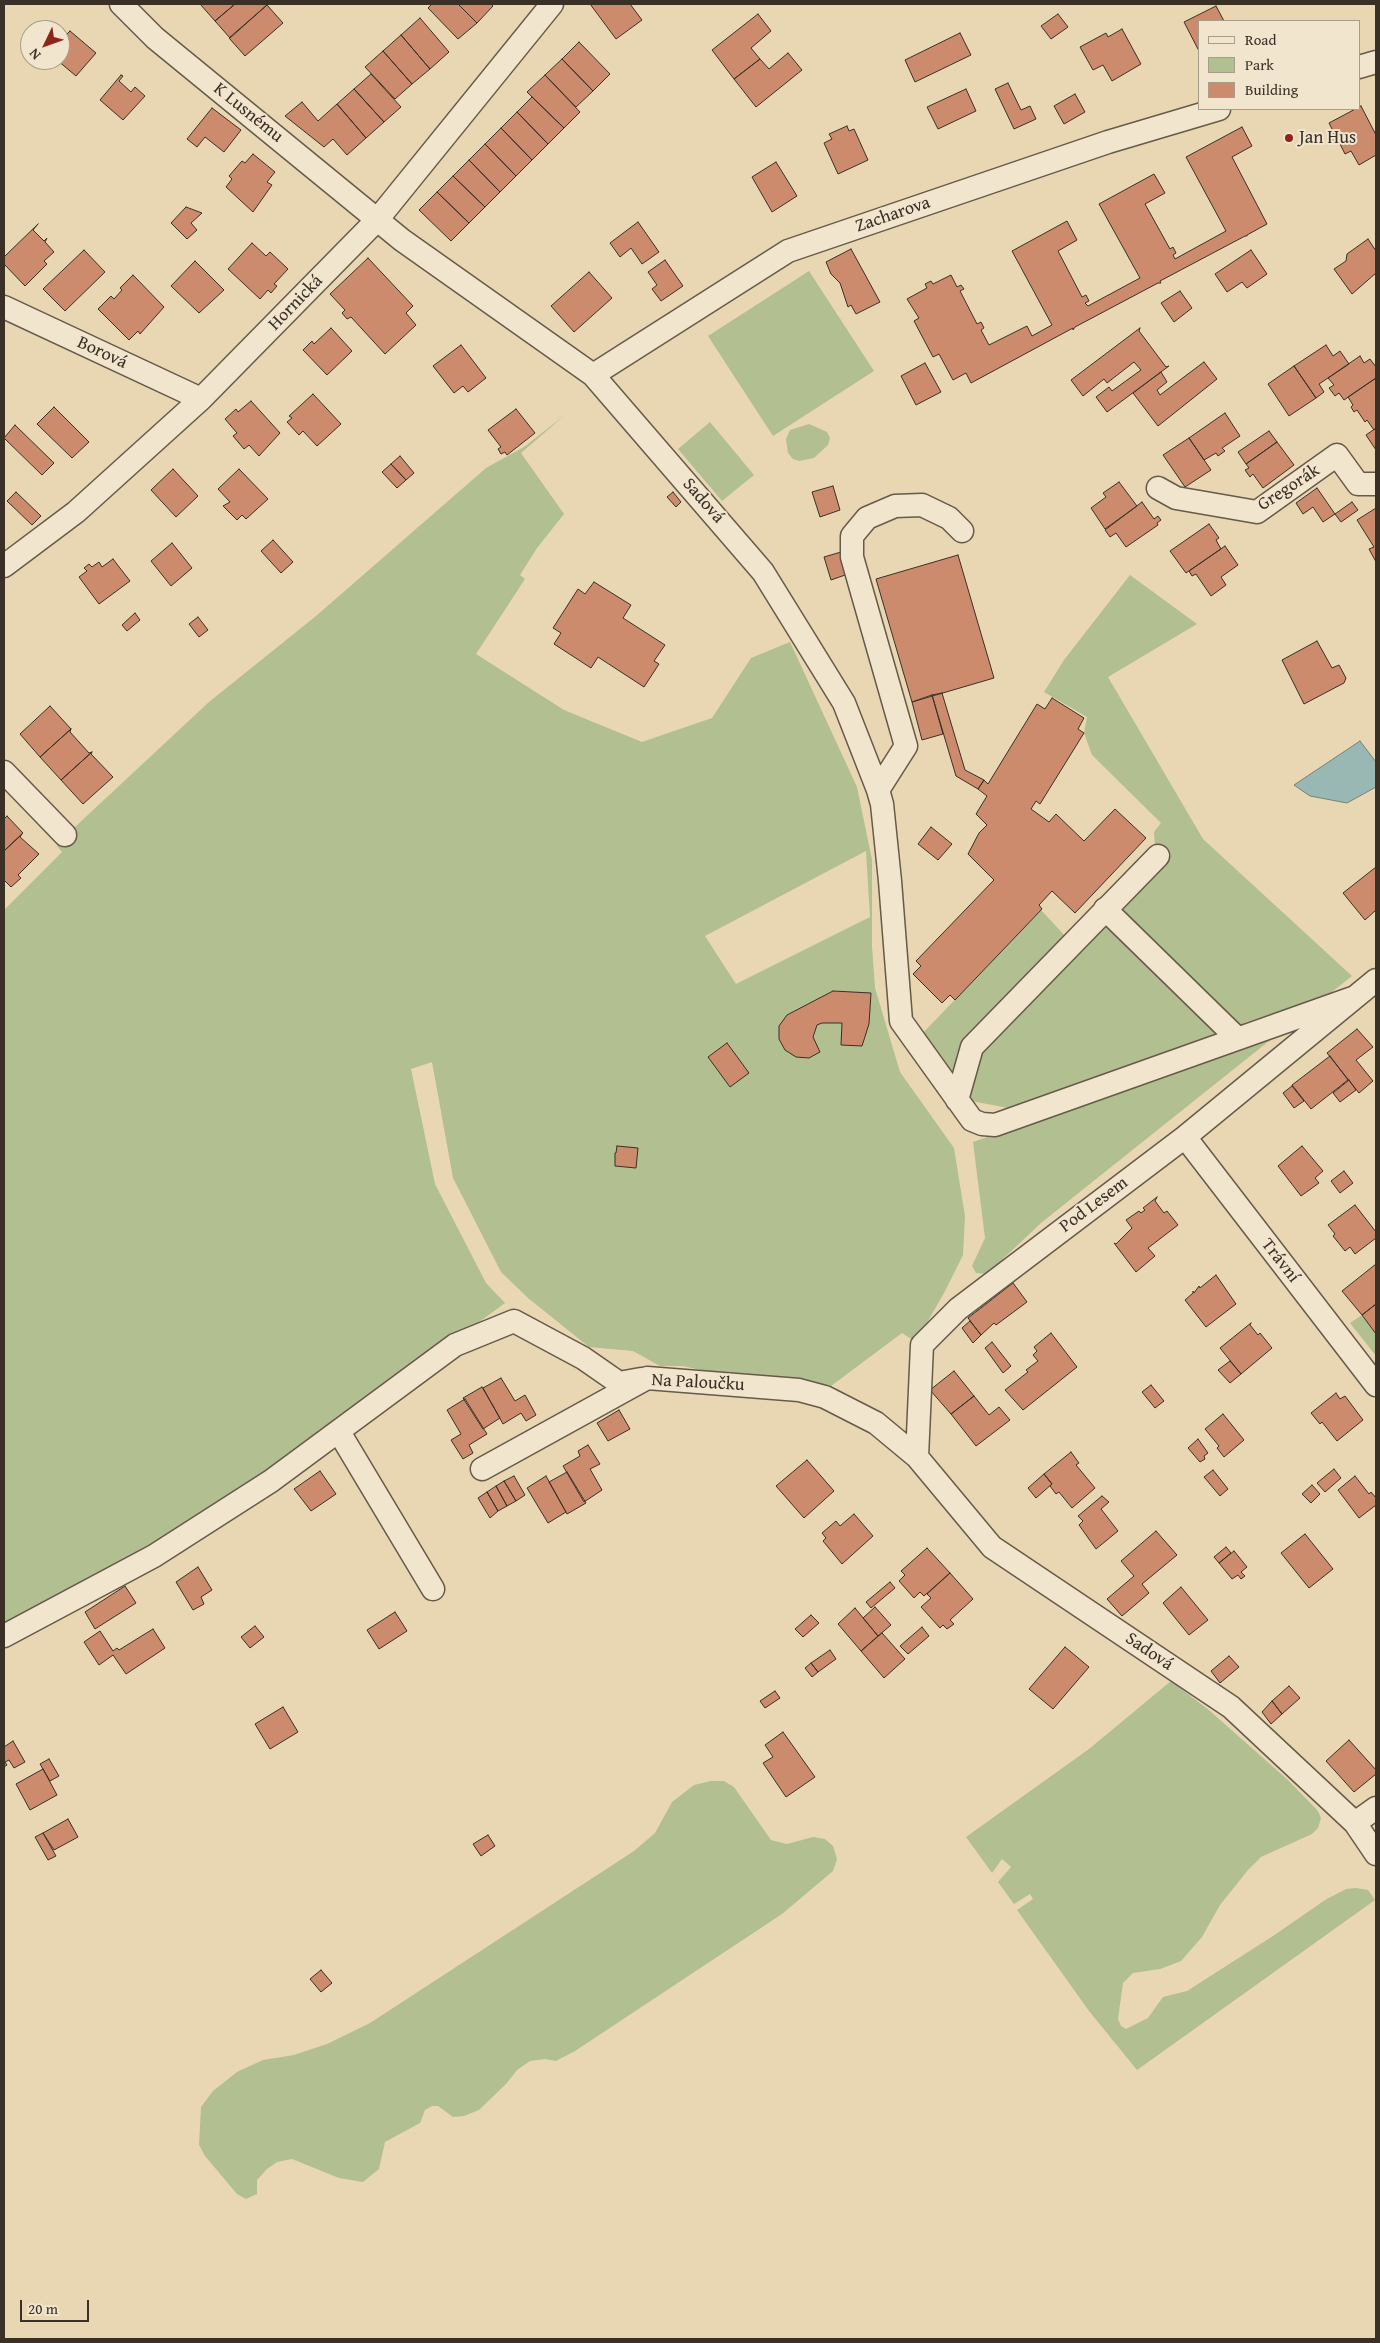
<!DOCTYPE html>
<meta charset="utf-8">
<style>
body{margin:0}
#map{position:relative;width:1380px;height:2343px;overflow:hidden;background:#e9d7b4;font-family:"Gentium Book Plus",serif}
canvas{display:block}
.frame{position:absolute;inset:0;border:5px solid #3a3025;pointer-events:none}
.legend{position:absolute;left:1198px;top:20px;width:162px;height:90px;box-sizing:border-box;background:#f1e5ce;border:1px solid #a89d8a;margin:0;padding:6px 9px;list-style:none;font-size:15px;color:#3a3025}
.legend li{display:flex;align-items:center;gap:10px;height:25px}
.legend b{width:25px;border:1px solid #a89d8a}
.north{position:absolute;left:20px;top:20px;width:50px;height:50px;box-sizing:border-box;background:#f1e5ce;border:1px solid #a89d8a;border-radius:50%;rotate:228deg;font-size:14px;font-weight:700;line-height:20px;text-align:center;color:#3a3025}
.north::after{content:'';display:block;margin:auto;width:18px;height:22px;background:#8f2418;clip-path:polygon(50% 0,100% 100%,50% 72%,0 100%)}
.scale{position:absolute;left:20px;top:2300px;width:69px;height:22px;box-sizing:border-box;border:2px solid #3a3025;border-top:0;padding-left:6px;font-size:15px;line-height:18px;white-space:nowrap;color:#3a3025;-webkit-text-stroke:4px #f1e5ce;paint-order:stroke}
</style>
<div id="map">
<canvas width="1380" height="2343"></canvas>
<div class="frame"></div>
<ul class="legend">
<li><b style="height:6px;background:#f1e5ce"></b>Road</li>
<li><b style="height:14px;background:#b1bf91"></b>Park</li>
<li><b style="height:14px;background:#cb8b6c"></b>Building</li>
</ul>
<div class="north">N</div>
<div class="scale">20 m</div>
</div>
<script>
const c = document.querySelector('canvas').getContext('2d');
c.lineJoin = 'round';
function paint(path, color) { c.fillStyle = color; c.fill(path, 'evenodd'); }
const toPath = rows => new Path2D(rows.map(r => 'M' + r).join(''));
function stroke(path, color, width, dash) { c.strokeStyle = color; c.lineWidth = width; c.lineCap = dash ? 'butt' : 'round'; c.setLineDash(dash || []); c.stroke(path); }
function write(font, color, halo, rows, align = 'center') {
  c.font = font + ' "Gentium Book Plus",serif'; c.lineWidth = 4; c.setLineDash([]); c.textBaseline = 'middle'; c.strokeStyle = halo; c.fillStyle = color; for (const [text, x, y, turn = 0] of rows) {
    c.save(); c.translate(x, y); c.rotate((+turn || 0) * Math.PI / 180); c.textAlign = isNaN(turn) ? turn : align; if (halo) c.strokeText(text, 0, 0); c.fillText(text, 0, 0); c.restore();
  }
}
const green = toPath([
 [809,271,874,371,773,436,708,336],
 [565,415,521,453,564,514,537,548,520,575,525,579,476,654,564,710,642,742,712,718,751,658,790,642,857,787,872,860,872,946,875,988,900,1072,954,1148,965,1216,963,1255,944,1293,916,1342,902,1333,831,1386,792,1379,727,1376,683,1366,660,1366,633,1351,589,1347,528,1298,501,1272,453,1178,432,1062,411,1069,435,1184,486,1283,505,1303,313,1444,205,1517,4,1632,4,910,62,852,57,846,76,826,209,702,316,616,486,468,524,447],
 [866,851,870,917,736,984,705,936],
 [710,422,754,475,722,501,678,449],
 [809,424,827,432,830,438,828,445,814,458,799,461,793,459,788,453,786,439,790,430],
 [1130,575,1197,624,1108,677,1203,839,1352,976,1328,995,1246,1022,1208,1044,1008,1108,961,1099,921,1035,1041,910,1067,938,1155,847,1154,832,1161,823,1092,755,1084,733,1087,717,1044,692,1064,660],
 [1279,1033,1041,1223,987,1274,976,1273,972,1266,985,1238,973,1142,1214,1058],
 [1362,1315,1376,1334,1376,1356,1350,1323],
 [1171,1681,1210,1711,1288,1780,1318,1811,1321,1818,1318,1828,1312,1834,1261,1857,1248,1870,1220,1905,1202,1937,1181,1961,1160,1969,1133,1973,1123,1983,1118,2019,1121,2026,1126,2029,1148,2018,1163,1997,1187,1991,1273,1936,1325,1900,1346,1889,1356,1888,1368,1890,1375,1900,1137,2070,1089,2011,1017,1910,1033,1899,1030,1894,1014,1904,998,1882,1011,1867,1002,1859,992,1873,966,1837,1089,1749],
 [711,1781,724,1781,734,1787,771,1840,787,1844,813,1837,825,1839,833,1846,837,1859,833,1871,782,1914,575,2051,556,2061,545,2059,530,2061,517,2070,506,2084,479,2110,464,2116,453,2117,438,2106,432,2106,425,2110,420,2123,385,2142,379,2169,363,2182,339,2178,292,2159,277,2162,267,2169,257,2180,257,2194,246,2199,237,2194,205,2156,199,2145,201,2107,213,2091,237,2072,263,2060,294,2055,327,2044,370,2023,634,1851,655,1833,672,1802,694,1785]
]);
const water = toPath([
 [1360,741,1376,762,1376,787,1347,803,1310,796,1294,785,1360,741]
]);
const building = toPath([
 [200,4,235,4,215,21,200,4],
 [235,4,268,4,230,38,215,21,235,4],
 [432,4,458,4,477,23,458,39,428,8,432,4],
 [458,4,491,4,493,6,477,23,458,4],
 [590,4,630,4,642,20,616,39,590,4],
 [267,5,283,23,245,56,229,38,267,5],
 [1216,6,1224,21,1199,21,1199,51,1184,22,1216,6],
 [758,14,771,31,751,48,760,59,734,79,712,50,758,14],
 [1058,14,1068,27,1051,39,1041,26,1058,14],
 [420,18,449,52,430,69,401,35,420,18],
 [1122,29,1141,64,1112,81,1103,65,1093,70,1080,47,1106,33,1108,37,1122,29],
 [70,31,96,53,76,76,57,60,60,60,60,36,63,38,70,31],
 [960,33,971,55,915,82,905,60,960,33],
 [401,35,430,69,412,84,383,51,401,35],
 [579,42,610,74,593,91,562,59,579,42],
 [383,51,412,84,395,99,365,67,383,51],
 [788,53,802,70,756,107,734,79,760,59,769,69,788,53],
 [562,59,593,91,576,107,545,75,562,59],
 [371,74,401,107,384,122,354,89,371,74],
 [121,75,123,76,119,81,131,92,135,87,145,96,123,120,100,100,121,75],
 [545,75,580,112,564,128,527,92,545,75],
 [1008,83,1021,110,1030,106,1036,119,1014,129,995,89,1008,83],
 [354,89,384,122,366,138,337,104,354,89],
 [966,89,976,111,938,129,927,107,966,89],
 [1075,94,1085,112,1064,124,1054,106,1075,94],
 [532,97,564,128,548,144,517,112,532,97],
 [302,102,318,121,337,104,366,138,347,155,333,139,324,147,285,116,302,102],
 [1361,106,1376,135,1376,155,1359,165,1351,151,1345,154,1338,140,1333,143,1329,136,1334,133,1329,123,1361,106],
 [212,108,241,130,224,152,205,137,197,147,187,139,212,108],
 [517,112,548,144,532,160,501,128,517,112],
 [847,126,849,131,854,129,868,160,838,174,824,143,832,139,829,134,847,126],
 [1242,127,1252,146,1232,157,1267,224,1247,235,1247,236,1245,236,1160,281,1161,283,1158,283,1075,327,1073,330,1073,328,971,383,966,373,953,380,939,354,933,357,914,321,919,318,907,299,927,288,925,284,931,281,933,284,951,275,957,287,961,285,964,289,960,291,977,324,981,322,984,328,981,330,989,345,1027,326,1032,336,1052,325,1012,251,1067,221,1077,240,1058,251,1082,297,1086,295,1089,301,1085,303,1088,306,1140,278,1099,204,1154,174,1165,193,1145,204,1170,249,1173,247,1176,253,1173,255,1175,259,1226,231,1186,157,1242,127],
 [501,128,532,160,516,176,485,144,501,128],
 [485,144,516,176,500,192,469,160,485,144],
 [253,154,275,172,267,182,272,185,253,212,226,187,232,179,229,176,242,161,245,163,253,154],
 [469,160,500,192,485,207,453,176,469,160],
 [776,162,797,196,772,212,752,177,776,162],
 [453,176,485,207,469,223,437,192,453,176],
 [437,192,469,223,451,241,419,210,437,192],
 [186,207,202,213,191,223,197,230,187,239,171,223,186,207],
 [638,222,659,252,642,264,631,248,620,257,610,243,638,222],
 [38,224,33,230,44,241,47,238,45,242,54,252,44,261,47,264,25,286,4,264,4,257,38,224],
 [1368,239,1376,251,1376,273,1352,294,1334,269,1346,261,1347,254,1368,239],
 [252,243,266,256,270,252,288,269,274,284,277,286,271,293,268,290,260,299,228,269,252,243],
 [851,249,880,302,856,314,851,305,848,307,840,283,831,274,826,262,851,249],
 [84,250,105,272,65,311,43,289,84,250],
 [1251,250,1267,274,1247,288,1242,282,1227,292,1215,274,1251,250],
 [368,258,413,306,406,313,416,325,385,354,351,317,347,319,342,313,345,310,330,294,368,258],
 [665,260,683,286,661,301,652,289,657,285,648,272,665,260],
 [195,261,224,290,199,313,171,286,195,261],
 [589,272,612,298,574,332,551,306,589,272],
 [133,275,164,307,140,334,138,331,129,340,98,309,111,296,114,299,122,290,120,288,133,275],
 [1180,291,1192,308,1174,322,1161,303,1180,291],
 [331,328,352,351,327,375,303,350,312,341,314,344,331,328],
 [1140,328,1139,331,1166,367,1169,366,1107,412,1096,397,1109,387,1112,391,1141,370,1134,362,1107,383,1104,379,1083,396,1071,380,1140,328],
 [461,345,486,378,468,392,463,386,454,393,433,366,461,345],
 [1326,345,1333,356,1340,351,1349,364,1319,384,1324,392,1316,398,1294,366,1326,345],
 [1360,356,1364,363,1370,359,1376,367,1376,378,1344,400,1339,393,1335,396,1329,388,1334,385,1328,378,1360,356],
 [1204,362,1217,379,1158,426,1133,393,1161,372,1167,382,1157,390,1160,395,1204,362],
 [925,363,941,392,916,405,901,376,925,363],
 [1294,366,1316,398,1289,416,1268,384,1294,366],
 [1376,378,1376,428,1374,430,1367,420,1365,422,1357,410,1354,412,1351,407,1353,405,1348,397,1376,378],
 [313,394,341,424,317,446,303,431,299,435,287,422,292,418,289,416,313,394],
 [251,401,280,433,259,456,249,445,244,449,233,436,237,433,225,419,236,409,238,412,251,401],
 [54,407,89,442,72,458,37,424,54,407],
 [516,409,535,433,507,455,505,452,501,454,498,449,501,447,488,430,516,409],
 [1225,413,1240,436,1222,448,1225,451,1218,456,1216,453,1204,460,1189,438,1225,413],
 [15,425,54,463,42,475,4,438,15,425],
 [1376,428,1376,450,1366,435,1376,428],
 [1269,431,1277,442,1246,464,1238,452,1269,431],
 [1189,438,1211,470,1185,487,1163,455,1189,438],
 [1277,442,1294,465,1263,488,1253,474,1250,477,1245,470,1249,468,1246,464,1277,442],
 [400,456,414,473,406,480,391,464,400,456],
 [391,464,406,480,397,488,382,472,391,464],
 [173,469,198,496,176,517,151,490,173,469],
 [239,469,268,499,246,519,242,515,237,520,223,506,230,502,218,489,239,469],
 [1119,482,1137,506,1105,529,1091,508,1106,497,1103,493,1119,482],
 [833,486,840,510,820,517,812,492,833,486],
 [1317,488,1335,514,1323,522,1313,507,1303,514,1296,503,1317,488],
 [16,492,41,516,32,525,7,501,16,492],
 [673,492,681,502,676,507,667,497,673,492],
 [1142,502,1154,519,1158,516,1161,520,1157,523,1158,525,1126,547,1116,533,1110,537,1105,530,1142,502],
 [1352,502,1358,510,1341,522,1335,514,1352,502],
 [1376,508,1376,562,1369,549,1374,547,1357,520,1376,508],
 [1209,524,1219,538,1216,540,1221,549,1186,573,1170,551,1209,524],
 [273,540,293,562,281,573,261,551,273,540],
 [172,543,192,568,171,586,151,561,172,543],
 [1225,546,1238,565,1221,577,1226,585,1211,596,1196,574,1192,576,1189,571,1225,546],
 [841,552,848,574,831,580,824,557,841,552],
 [958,555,994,678,912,702,876,579,958,555],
 [113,559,130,581,99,604,79,577,87,571,84,568,89,564,92,567,99,562,102,567,113,559],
 [594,582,631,605,623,618,665,645,654,661,659,664,644,687,598,657,591,668,554,644,561,633,553,628,578,589,585,594,594,582],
 [135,613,140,620,127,631,122,625,135,613],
 [198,617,208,630,199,637,189,624,198,617],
 [1317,641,1332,668,1339,665,1346,678,1344,683,1304,704,1282,660,1317,641],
 [942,693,965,770,984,780,978,789,956,776,932,695,942,693],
 [932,695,943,734,922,740,912,702,932,695],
 [1052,698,1084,718,1078,729,1084,733,1040,804,1036,801,1031,809,1049,822,1056,814,1084,841,1115,809,1146,838,1075,913,1052,891,1039,905,1042,909,955,1000,950,995,942,1003,913,974,921,966,916,961,994,880,968,854,979,833,987,825,976,814,987,796,978,789,984,780,988,784,1037,704,1045,709,1052,698],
 [50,706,71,729,40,757,20,734,50,706],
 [71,729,70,732,89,753,92,752,61,780,40,757,71,729],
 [92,752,91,754,113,777,83,804,61,780,92,752],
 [7,816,23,833,4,851,4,819,7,816],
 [931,827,952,844,938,860,918,844,931,827],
 [22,834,20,837,39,854,18,875,21,878,11,887,4,880,4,851,22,834],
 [1376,867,1376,910,1365,920,1343,893,1376,867],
 [833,991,871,993,869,1024,862,1046,841,1045,842,1023,822,1023,817,1025,813,1037,820,1052,809,1058,796,1057,785,1050,779,1039,779,1026,787,1015,833,991],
 [1357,1029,1373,1047,1356,1060,1373,1081,1359,1093,1327,1053,1357,1029],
 [727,1043,749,1073,730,1087,708,1057,727,1043],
 [1330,1056,1348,1080,1311,1109,1292,1085,1330,1056],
 [1349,1080,1356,1090,1340,1102,1333,1093,1349,1080],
 [1292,1086,1304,1101,1294,1108,1283,1093,1292,1086],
 [617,1146,638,1148,636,1168,615,1166,615,1153,616,1153,617,1146],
 [1302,1146,1323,1171,1315,1178,1319,1183,1301,1196,1278,1166,1302,1146],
 [1344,1171,1353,1183,1340,1193,1331,1181,1344,1171],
 [1157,1197,1155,1201,1164,1213,1167,1211,1178,1225,1148,1248,1155,1256,1136,1272,1114,1243,1116,1244,1132,1228,1126,1220,1139,1211,1141,1213,1145,1210,1143,1208,1157,1197],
 [1355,1205,1376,1232,1376,1238,1355,1254,1350,1247,1345,1251,1333,1236,1335,1234,1328,1225,1355,1205],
 [1376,1264,1376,1304,1362,1315,1342,1291,1376,1264],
 [1216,1275,1236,1304,1206,1327,1185,1300,1193,1293,1193,1291,1194,1293,1199,1286,1200,1288,1216,1275],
 [1013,1283,1027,1302,996,1325,994,1323,981,1335,968,1318,1013,1283],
 [1376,1304,1376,1334,1362,1315,1376,1304],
 [970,1321,981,1335,973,1343,962,1328,970,1321],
 [1251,1323,1250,1325,1258,1335,1260,1333,1272,1348,1241,1374,1220,1348,1251,1323],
 [1051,1333,1077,1367,1023,1410,1005,1390,1028,1372,1026,1370,1038,1361,1033,1355,1037,1351,1034,1347,1051,1333],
 [992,1342,1011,1366,1003,1373,985,1348,992,1342],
 [1230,1361,1241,1374,1230,1383,1218,1370,1230,1361],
 [954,1371,974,1396,951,1414,930,1390,954,1371],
 [501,1378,515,1401,525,1395,536,1415,526,1421,521,1413,503,1424,483,1388,501,1378],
 [1151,1385,1164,1401,1155,1408,1142,1392,1151,1385],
 [482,1387,500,1418,483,1429,463,1398,482,1387],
 [1336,1393,1340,1399,1345,1396,1363,1420,1337,1441,1322,1422,1320,1424,1311,1413,1336,1393],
 [974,1396,989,1415,999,1407,1010,1420,976,1446,951,1414,974,1396],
 [465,1399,487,1434,469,1445,473,1453,463,1459,451,1440,461,1434,447,1410,465,1399],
 [619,1410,630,1429,608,1441,597,1423,619,1410],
 [1223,1414,1244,1440,1224,1457,1217,1448,1219,1446,1205,1429,1223,1414],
 [1198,1439,1208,1453,1204,1456,1205,1459,1200,1462,1188,1448,1198,1439],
 [588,1445,600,1464,590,1469,602,1490,584,1502,563,1466,580,1456,578,1451,588,1445],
 [1071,1452,1079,1463,1076,1465,1095,1488,1072,1508,1059,1492,1056,1494,1050,1486,1052,1484,1044,1474,1071,1452],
 [807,1460,834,1491,804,1518,776,1486,807,1460],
 [1334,1469,1341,1478,1325,1492,1317,1483,1334,1469],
 [1213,1470,1228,1489,1220,1496,1204,1477,1213,1470],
 [320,1471,336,1494,311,1511,294,1489,320,1471],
 [567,1472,586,1503,567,1514,549,1482,567,1472],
 [1044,1474,1052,1484,1036,1498,1028,1488,1044,1474],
 [514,1476,525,1495,516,1501,504,1481,514,1476],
 [546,1476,566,1512,548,1523,527,1488,546,1476],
 [1355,1476,1369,1494,1371,1492,1376,1498,1376,1505,1359,1518,1338,1490,1355,1476],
 [504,1481,516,1501,507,1506,496,1486,504,1481],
 [1312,1485,1320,1494,1311,1503,1302,1494,1312,1485],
 [496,1486,507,1506,498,1511,487,1492,496,1486],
 [487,1492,498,1511,490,1518,478,1498,487,1492],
 [1102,1496,1109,1502,1101,1509,1118,1531,1096,1549,1079,1525,1083,1521,1078,1516,1102,1496],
 [854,1514,873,1536,842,1564,823,1541,826,1538,822,1533,836,1521,840,1526,854,1514],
 [1156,1531,1177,1555,1142,1584,1149,1593,1122,1616,1107,1599,1134,1576,1121,1561,1156,1531],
 [1305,1534,1333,1569,1309,1588,1281,1553,1305,1534],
 [1226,1547,1231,1553,1219,1563,1214,1557,1226,1547],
 [927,1548,950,1573,924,1596,920,1592,914,1598,899,1581,905,1575,901,1571,927,1548],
 [1234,1551,1247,1567,1241,1572,1245,1576,1241,1579,1238,1575,1232,1579,1219,1563,1234,1551],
 [198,1567,212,1590,201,1597,204,1604,193,1610,176,1582,198,1567],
 [950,1573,973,1599,950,1620,954,1624,947,1629,943,1625,940,1628,921,1607,931,1598,927,1594,950,1573],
 [890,1582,895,1588,871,1608,866,1602,890,1582],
 [125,1586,136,1603,95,1629,85,1612,125,1586],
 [1181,1587,1208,1620,1189,1635,1163,1603,1181,1587],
 [875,1607,891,1625,878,1636,863,1618,875,1607],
 [855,1608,878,1636,861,1651,838,1624,855,1608],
 [395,1612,407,1631,379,1649,367,1630,395,1612],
 [811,1615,819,1623,803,1637,795,1629,811,1615],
 [255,1626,264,1637,250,1648,241,1637,255,1626],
 [922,1627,929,1636,908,1654,900,1646,922,1627],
 [153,1629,165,1648,126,1674,113,1655,99,1665,84,1642,100,1631,113,1651,117,1648,119,1650,153,1629],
 [882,1633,905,1659,884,1678,861,1651,882,1633],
 [1065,1647,1089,1667,1053,1709,1029,1689,1065,1647],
 [830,1650,836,1659,818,1672,811,1663,830,1650],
 [1229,1656,1239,1667,1220,1683,1211,1671,1229,1656],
 [811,1663,818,1672,812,1677,805,1668,811,1663],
 [1289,1686,1300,1698,1282,1714,1272,1701,1289,1686],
 [775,1691,780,1698,765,1708,760,1701,775,1691],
 [1272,1701,1282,1714,1271,1724,1262,1712,1272,1701],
 [283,1707,298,1732,270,1749,255,1724,283,1707],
 [783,1732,815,1777,786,1797,763,1763,773,1757,765,1745,783,1732],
 [1349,1740,1376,1770,1376,1774,1354,1792,1326,1761,1349,1740],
 [13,1741,25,1762,14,1768,9,1760,5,1762,7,1765,4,1767,4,1747,13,1741],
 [49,1759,59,1776,50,1781,40,1764,49,1759],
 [43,1769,57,1795,30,1810,16,1784,43,1769],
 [68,1819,78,1837,54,1850,43,1833,68,1819],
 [43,1833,56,1856,48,1860,35,1837,43,1833],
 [488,1835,495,1846,481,1856,473,1844,488,1835],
 [321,1970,332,1983,321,1992,310,1979,321,1970]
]);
const minor = toPath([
 [121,4,155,38,402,240,593,375,763,572,844,703,878,790,882,804,890,881,901,1021,972,1120,982,1124,995,1125,1355,997],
 [1359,67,1376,62],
 [4,307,201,399],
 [593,375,788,251,1108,142,1219,109],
 [1158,488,1176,498,1257,512,1337,455,1358,484,1376,484],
 [4,566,76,512,201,399,377,220,552,4],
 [4,772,65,835],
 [878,790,906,746,852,557,852,536,867,518,895,506,922,505,949,518,962,531],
 [1105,909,1237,1038],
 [957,1100,972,1047,1158,856],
 [1185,1137,1376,1385],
 [339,1432,433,1589],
 [917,1457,922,1345,958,1309,1185,1137,1376,980],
 [482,1469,647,1378,799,1390,825,1397,876,1423,917,1457,992,1547,1231,1707,1355,1823,1376,1854],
 [4,1636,154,1556,271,1481,455,1345,514,1321,583,1358,619,1383,641,1379],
 [1355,1823,1376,1808]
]);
const markers = [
 [1289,138,5,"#8f2418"]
];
const streetNames = [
 ["K Lusnému",248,113,39],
 ["Zacharova",893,215,-19],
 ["Hornická",296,303,-46],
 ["Borová",102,353,25],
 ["Gregorák",1289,488,-33],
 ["Sadová",703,501,49],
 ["Pod Lesem",1094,1205,-37],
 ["Trávní",1280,1261,52],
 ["Na Paloučku",698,1383,3],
 ["Sadová",1149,1652,34]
];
const poiNames = [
 ["Jan Hus",1299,138]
];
paint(green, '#b1bf91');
paint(water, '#99b8b4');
stroke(water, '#73827b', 1);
paint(building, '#cb8b6c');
stroke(building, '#3a3025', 1);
stroke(minor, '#665a49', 25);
stroke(minor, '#f1e5ce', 22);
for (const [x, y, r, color] of markers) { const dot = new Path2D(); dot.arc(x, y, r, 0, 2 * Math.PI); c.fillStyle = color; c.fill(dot); stroke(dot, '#f1e5ce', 2); }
write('18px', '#3a3025', '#f1e5ce', streetNames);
write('18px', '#3a3025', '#f1e5ce', poiNames, 'left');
</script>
